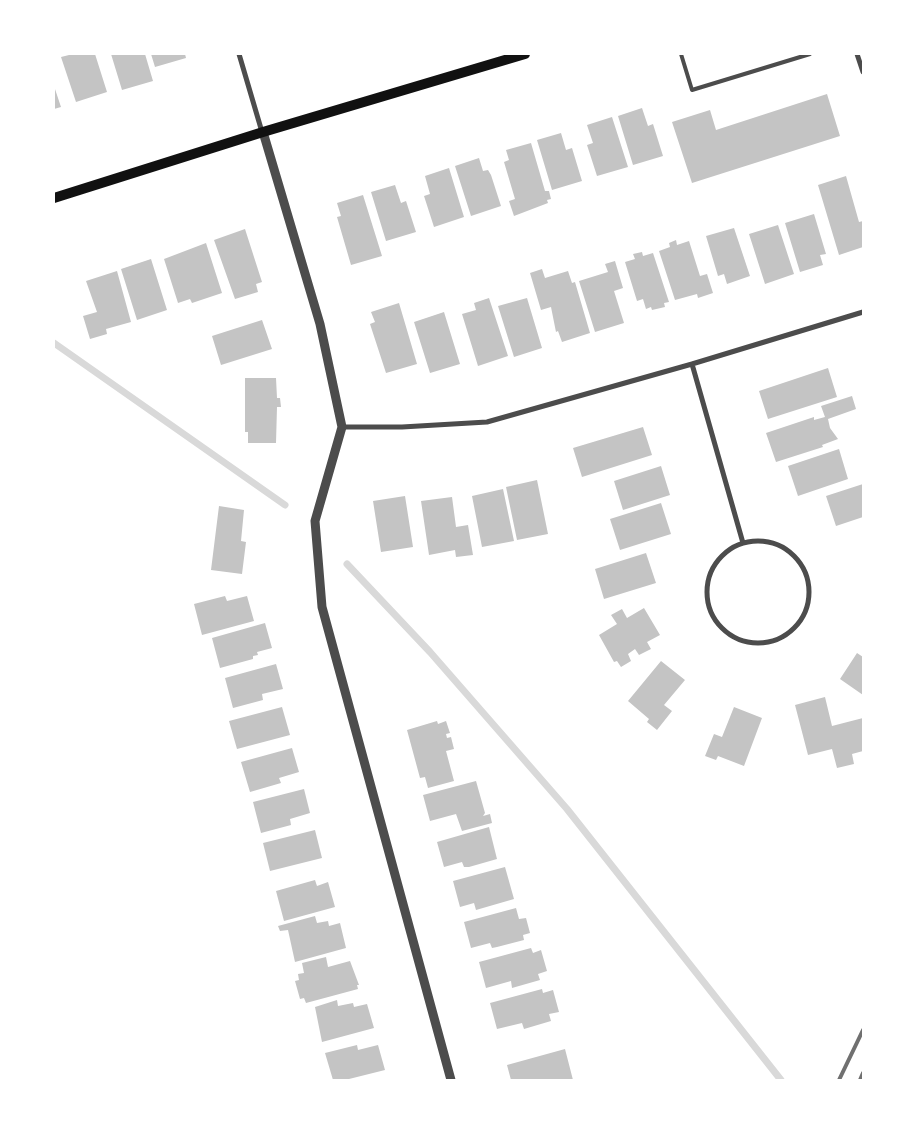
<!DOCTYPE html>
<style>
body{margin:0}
#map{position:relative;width:917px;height:1134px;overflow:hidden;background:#fff;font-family:"Exo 2",sans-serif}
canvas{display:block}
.frame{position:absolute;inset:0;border:55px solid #fff;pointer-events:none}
</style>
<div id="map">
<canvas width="917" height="1134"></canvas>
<div class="frame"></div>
</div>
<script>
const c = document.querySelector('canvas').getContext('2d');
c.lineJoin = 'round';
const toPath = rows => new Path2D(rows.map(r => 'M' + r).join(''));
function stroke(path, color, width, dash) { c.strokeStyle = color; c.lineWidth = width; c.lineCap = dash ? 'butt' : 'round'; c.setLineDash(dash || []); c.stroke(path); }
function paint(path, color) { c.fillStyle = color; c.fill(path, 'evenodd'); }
const stream = toPath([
 [54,343,285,505],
 [347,564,430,652,567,809,781,1080]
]);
const building = toPath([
 [73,54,95,54,107,92,76,102,61,57],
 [111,54,145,54,153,81,122,90],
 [151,54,185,54,186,58,155,67],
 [54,86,61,107,54,109],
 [827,94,840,136,692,183,672,122,710,110,716,130],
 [642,108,648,126,653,124,663,156,633,165,618,116],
 [612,117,628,167,597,176,587,145,593,143,587,125],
 [561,133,566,150,572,148,582,181,552,190,537,140],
 [531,143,545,191,549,191,551,199,547,200,548,203,514,216,509,201,515,199,504,162,509,160,506,150],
 [479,158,483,171,488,170,491,175,501,206,471,216,455,166],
 [449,168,464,217,434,227,424,196,430,194,425,176],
 [846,176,859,222,863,221,863,247,839,255,818,185],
 [395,185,401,203,406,201,416,232,386,241,371,192],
 [363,195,382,256,351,265,337,217,341,216,337,203],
 [814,214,826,254,820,255,823,265,800,272,785,223],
 [778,225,794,274,765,284,749,234],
 [734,228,750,276,727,284,724,274,718,276,706,236],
 [245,229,262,282,256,284,258,292,235,299,214,240],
 [676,240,677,245,689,241,700,276,707,274,713,293,698,298,697,294,675,300,659,251,670,247,669,243],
 [206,243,222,293,192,303,190,299,178,303,164,259],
 [642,252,643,256,653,253,669,302,664,303,665,307,652,310,651,307,646,309,643,299,637,301,625,262,635,259,633,254],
 [151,259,167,310,137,320,121,269],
 [615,261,623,288,614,291,624,323,595,332,579,281,608,272,605,264],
 [542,269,545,278,568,271,572,283,575,282,590,333,562,342,558,331,556,332,551,307,541,310,530,273],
 [117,271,131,322,106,329,107,334,90,339,83,316,97,312,86,281],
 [489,298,508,356,478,366,462,314,476,310,474,303],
 [527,298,542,348,514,357,498,306],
 [399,303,417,364,386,373,370,324,375,322,371,312],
 [444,312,460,364,430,373,414,322],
 [262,320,272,349,221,365,212,336],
 [828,368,837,397,768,419,759,391],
 [245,378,276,378,277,398,280,398,281,407,277,407,276,443,248,443,248,432,245,432],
 [852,396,856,409,828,419,830,428,838,439,822,445,823,447,776,462,766,433,814,417,814,420,825,417,821,406],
 [643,427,652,455,582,477,573,448],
 [839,449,848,479,798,496,788,466],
 [661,466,670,495,623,510,614,481],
 [537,480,548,534,517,540,506,487],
 [863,484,863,517,836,526,826,496],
 [503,489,514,541,482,547,472,496],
 [405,496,413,547,381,552,373,501],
 [452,497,456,527,468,525,473,555,456,557,455,550,429,555,421,501],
 [661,503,671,534,620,550,610,519],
 [219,506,244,510,241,541,246,542,242,574,211,570],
 [646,553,656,583,604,599,595,569],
 [225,596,227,601,247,596,254,621,202,635,194,604],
 [644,608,660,635,647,642,651,649,639,655,635,649,628,654,631,661,621,667,617,661,614,662,599,635,617,624,611,615,622,609,627,618],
 [265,623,272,648,257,652,258,655,253,656,253,659,220,668,212,638],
 [857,653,863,657,863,695,840,679],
 [661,661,685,680,664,705,672,711,657,730,647,722,649,719,628,701],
 [276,664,283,689,262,694,263,700,233,708,225,678],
 [825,697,832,726,863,718,863,751,852,754,854,764,837,768,832,749,808,755,795,705],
 [282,707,290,735,237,749,229,721],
 [734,707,762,718,744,766,718,756,716,760,705,756,714,734,722,737],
 [437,721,438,724,446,721,450,733,446,734,447,738,451,737,454,749,446,751,454,781,428,788,425,777,420,778,407,730],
 [292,748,299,772,279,778,281,783,250,792,241,762],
 [476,781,485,813,483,816,490,814,492,823,462,831,456,814,430,821,423,795],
 [304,789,310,813,290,819,291,825,261,833,253,802],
 [489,827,497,859,469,867,464,867,462,862,444,867,437,842],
 [315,830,322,858,270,871,263,843],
 [505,867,514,899,476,910,474,903,460,907,453,881],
 [315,880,317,886,328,882,335,907,284,921,276,891],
 [516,908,519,919,526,918,530,933,523,935,524,940,497,947,492,948,490,943,471,948,464,922],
 [315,916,317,923,328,921,329,926,340,923,346,948,295,962,288,930,280,931,278,926],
 [531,948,533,953,541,950,547,971,538,974,540,980,512,988,511,981,486,988,479,962],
 [326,957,328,967,350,961,359,985,357,985,358,989,306,1003,304,998,300,999,295,981,299,980,298,974,304,973,302,963],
 [542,989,543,993,553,990,559,1012,549,1014,551,1021,524,1029,522,1023,497,1029,490,1003],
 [337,1000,338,1006,353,1003,354,1007,367,1004,374,1028,322,1042,315,1007],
 [357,1045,358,1050,378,1045,385,1070,345,1080,333,1080,325,1053],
 [565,1049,573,1080,511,1080,507,1065]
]);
const service = toPath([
 [681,54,692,90,810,54]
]);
const minor = toPath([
 [239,54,262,132],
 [857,54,863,72],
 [692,364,743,543],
 [342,427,402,427,487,422,692,364,863,312],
 '707 592a51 51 0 1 1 102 0a51 51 0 1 1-102 0Z'
]);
const tertiary = toPath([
 [263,132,320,324,342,427,315,521,322,607,451,1080]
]);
const secondary = toPath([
 [54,198,263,132,525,54]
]);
const rail = toPath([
 [839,1080,863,1030],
 [860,1080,863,1073]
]);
stroke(stream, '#d9d9d9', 7);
paint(building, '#c4c4c4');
stroke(service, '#4c4c4c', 4);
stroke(minor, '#4c4c4c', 5);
stroke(tertiary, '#4c4c4c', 9);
stroke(secondary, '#111', 10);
stroke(rail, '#707070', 4);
</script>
